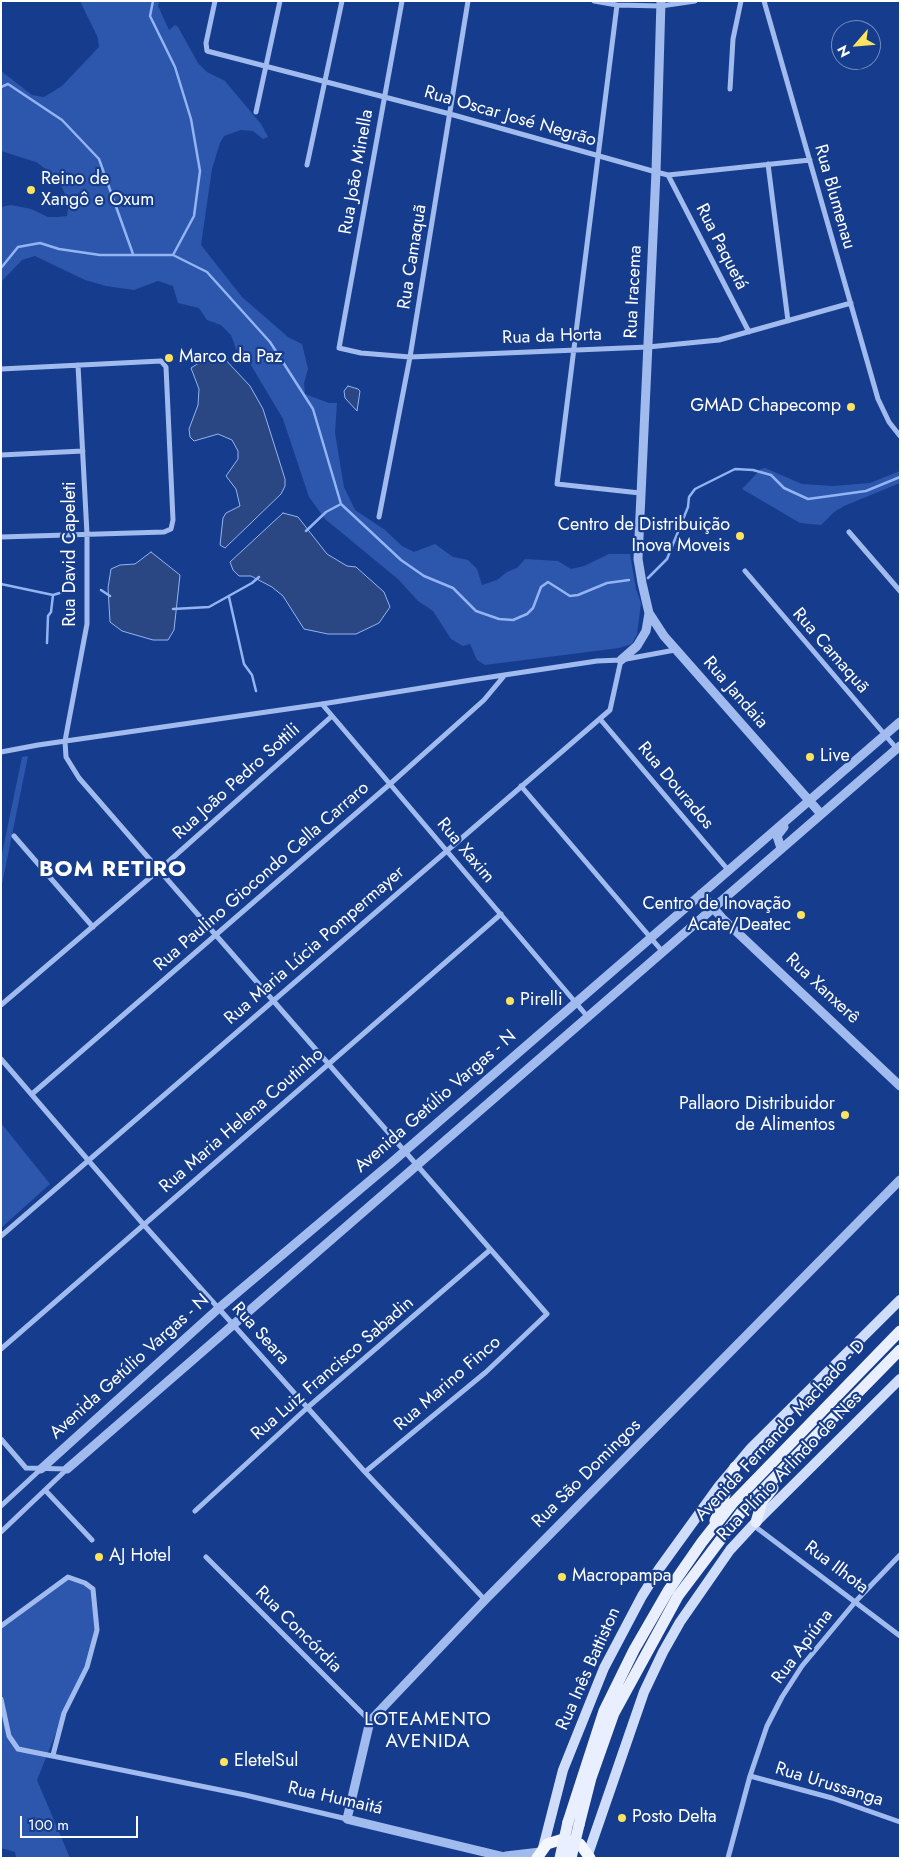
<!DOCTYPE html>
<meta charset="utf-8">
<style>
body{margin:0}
#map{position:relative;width:901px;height:1859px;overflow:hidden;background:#163d8d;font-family:Jost,sans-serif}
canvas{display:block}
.frame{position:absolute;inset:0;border:2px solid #fff;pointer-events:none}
.north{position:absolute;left:831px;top:20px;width:50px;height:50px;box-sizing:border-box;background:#163d8d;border:1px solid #738bbb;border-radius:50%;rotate:243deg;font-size:14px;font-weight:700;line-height:20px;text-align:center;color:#fff}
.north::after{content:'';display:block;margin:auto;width:18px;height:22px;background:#ffe35f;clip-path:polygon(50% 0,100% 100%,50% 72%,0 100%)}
.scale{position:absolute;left:20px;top:1816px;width:118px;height:22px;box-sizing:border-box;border:2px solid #fff;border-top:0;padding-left:6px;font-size:15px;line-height:18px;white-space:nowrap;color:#fff;-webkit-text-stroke:4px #163d8d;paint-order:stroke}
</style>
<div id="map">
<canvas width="901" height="1859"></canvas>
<div class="frame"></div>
<div class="north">N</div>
<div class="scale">100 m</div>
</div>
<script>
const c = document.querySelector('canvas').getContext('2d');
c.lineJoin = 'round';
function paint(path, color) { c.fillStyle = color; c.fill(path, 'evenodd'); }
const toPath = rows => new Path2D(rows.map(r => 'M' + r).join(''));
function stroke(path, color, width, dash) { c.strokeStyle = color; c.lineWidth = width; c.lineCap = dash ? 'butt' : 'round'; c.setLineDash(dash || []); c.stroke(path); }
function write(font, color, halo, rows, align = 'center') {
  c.font = font + ' Jost,sans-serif'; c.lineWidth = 4.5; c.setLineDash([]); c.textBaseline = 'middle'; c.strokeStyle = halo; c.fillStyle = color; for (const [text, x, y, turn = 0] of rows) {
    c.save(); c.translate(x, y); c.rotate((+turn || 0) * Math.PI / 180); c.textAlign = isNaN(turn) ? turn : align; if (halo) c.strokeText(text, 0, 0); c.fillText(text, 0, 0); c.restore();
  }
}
const green = toPath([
 [80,1,159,1,158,6,169,30,175,25,178,27,198,63,207,72,225,81,261,124,268,137,263,139,253,131,241,130,224,136,220,143,212,169,201,245,242,297,288,337,302,344,308,369,304,383,305,394,329,403,337,403,335,433,344,487,355,510,385,530,402,546,414,552,435,544,453,557,468,560,477,569,482,585,497,580,507,572,517,568,525,559,558,561,571,569,584,566,609,554,630,554,636,589,641,603,637,634,632,644,619,648,485,665,477,660,470,644,463,646,451,639,433,611,418,601,398,579,325,519,309,497,283,419,248,360,236,349,231,335,221,325,207,320,199,308,178,303,173,286,158,281,134,290,106,286,85,280,35,256,22,260,2,281,1,307,1,207,11,205,31,209,48,217,58,217,67,216,69,202,57,177,36,162,1,151,1,71,32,95,44,97,62,86,99,47,98,38],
 [765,468,802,484,833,486,870,483,900,471,900,483,844,506,834,512,821,525,800,523,742,489,761,469],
 [28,756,1,889,1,859,22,757],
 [1,1123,50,1184,1,1228],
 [68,1577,93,1589,97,1630,87,1667,64,1713,37,1780,70,1858,16,1858,15,1852,1,1848,1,1626]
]);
const water = toPath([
 [213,354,222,356,250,386,263,409,285,479,285,486,281,494,225,548,220,545,223,518,226,513,240,506,236,489,226,476,238,459,238,451,232,440,218,434,194,441,190,437,189,429,198,405,199,389,191,368,213,354],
 [348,386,358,389,360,391,357,411,345,398,344,391,348,386],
 [283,513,298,517,327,554,347,566,356,567,384,592,390,607,379,623,356,634,328,634,304,629,283,596,272,587,251,576,239,576,233,570,230,562,283,513],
 [151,552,180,575,174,630,168,640,153,640,122,631,110,622,108,588,111,569,120,565,135,564,151,552]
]);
const stream = toPath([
 [153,1,150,16,175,67,191,119,200,171,194,216,173,255],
 [1,87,8,84,62,120,99,159,133,254],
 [1,268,18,247,40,243,59,249,100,255,173,255,207,272,270,342,313,409,341,504,401,560,424,576,453,588,476,611,499,619,513,620,527,614,533,608,541,587,548,582,570,596,578,595,607,583,629,580],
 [306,531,326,512,341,504],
 [648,578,667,559,688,507,689,497,695,489,735,469,753,470,771,475,784,488,808,499,866,491,900,477],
 [1,584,53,595,73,589],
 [101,590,110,596],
 [229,597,244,664,252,675,256,691],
 [173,609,209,607,252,583,259,577],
 [47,643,48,616,51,612,53,595]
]);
const minor = toPath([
 [215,1,206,43,207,51,450,114,656,172,668,175,810,160],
 [402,1,339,348,361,353,410,357,648,347,719,340,851,303],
 [594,1,617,5,661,6,695,1],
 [764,1,878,399,889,422,900,436],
 [617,5,557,484,640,493],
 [730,89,733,39,741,1],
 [256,112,280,1],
 [768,164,788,321],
 [307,165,342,1],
 [668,175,749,332],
 [78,365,87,534,87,624,65,741,66,757,79,778,159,870,547,1314,486,1372,365,1472],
 [1,369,161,361,166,367,173,520,171,529,164,532,1,537],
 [1,455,83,451],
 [379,517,410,357,468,1],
 [849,532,900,591],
 [745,571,897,749],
 [322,704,587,1016],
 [600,719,729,871],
 [1,752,38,745,322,704,471,680,597,661,621,660,675,650],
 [521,786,662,951],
 [14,836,93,927],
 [1,1005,159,870,332,716],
 [1,1059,144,1225,365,1472,485,1600],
 [32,1094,390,784,484,700,504,676],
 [1,1236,610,710,621,660],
 [1,1349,501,914],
 [1,1439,26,1468,67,1469],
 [45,1490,92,1540],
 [1,1506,41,1469],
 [195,1511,307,1408,490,1250],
 [753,1525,900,1636],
 [1,1532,67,1469],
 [206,1557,370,1721],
 [1,1626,68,1577,85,1583,93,1589,97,1630,87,1667,64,1713,53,1755],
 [1,1699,9,1736,18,1749,245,1795,347,1819],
 [750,1776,832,1798,900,1822],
 [728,1858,750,1776,767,1726,782,1697,802,1666,856,1601,900,1555]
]);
const tertiary = toPath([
 [661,1,656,172,638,559,642,583,649,613,664,636,821,814],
 [621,660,637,646,646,631,649,613],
 [781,848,777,836,784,827],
 [701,894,722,918,900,1086],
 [41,1469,219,1308,391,1163,900,722],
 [67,1469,900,746],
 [506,1856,540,1852],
 [509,1858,347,1819,370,1721,485,1600,900,1180]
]);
const secondary = toPath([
 [543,1848,563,1770,604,1668,642,1596,659,1569,719,1486,751,1448,900,1300],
 [588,1854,644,1692,663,1652,680,1622,730,1550,753,1525,900,1379]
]);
const primary = toPath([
 [715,1521,735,1467],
 [756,1522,762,1502,773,1488],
 [568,1822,604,1711,634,1650,668,1591,702,1542,732,1504,900,1331],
 [579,1825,591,1778,614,1713,678,1596,743,1510,900,1350]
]);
const trunk = toPath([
 [537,1858,547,1844,563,1839,580,1844,590,1858]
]);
const primaryBridge = toPath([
 [560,1858,568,1822],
 [571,1858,579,1825]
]);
const markers = [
 [31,190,5,"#ffe35f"],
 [169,358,5,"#ffe35f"],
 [851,407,5,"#ffe35f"],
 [740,536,5,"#ffe35f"],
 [810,757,5,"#ffe35f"],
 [801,915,5,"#ffe35f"],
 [510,1001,5,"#ffe35f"],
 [845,1115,5,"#ffe35f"],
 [99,1557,5,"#ffe35f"],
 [562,1577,5,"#ffe35f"],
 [224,1762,5,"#ffe35f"],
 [622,1818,5,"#ffe35f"]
];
const streetNames = [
 ["Rua Oscar José Negrão",510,117,16],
 ["Rua João Minella",357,172,-80],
 ["Rua Blumenau",834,197,74],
 ["Rua Paquetá",721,247,63],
 ["Rua Camaquã",413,257,-81],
 ["Rua Iracema",634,292,-87],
 ["Rua da Horta",552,337,-2],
 ["Rua David Capeleti",71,554,-90],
 ["Rua Camaquã",830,651,49],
 ["Rua Jandaia",735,693,49],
 ["Rua João Pedro Sottili",237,782,-42],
 ["Rua Dourados",675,786,50],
 ["Rua Xaxim",465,851,50],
 ["Rua Paulino Giocondo Cella Carraro",262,877,-41],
 ["Rua Maria Lúcia Pompermayer",315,946,-41],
 ["Rua Xanxerê",822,989,43],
 ["Avenida Getúlio Vargas - N",436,1102,-41],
 ["Rua Maria Helena Coutinho",242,1121,-41],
 ["Rua Seara",260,1334,48],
 ["Avenida Getúlio Vargas - N",130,1367,-42],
 ["Rua Luiz Francisco Sabadin",333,1369,-41],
 ["Rua Marino Finco",448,1384,-41],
 ["Avenida Fernando Machado - D",781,1431,-47],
 ["Rua Plínio Arlindo de Nes",790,1467,-46],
 ["Rua São Domingos",587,1474,-45],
 ["Rua Ilhota",836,1568,37],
 ["Rua Concórdia",298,1630,45],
 ["Rua Apiúna",803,1647,-53],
 ["Rua Inês Battiston",589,1669,-66],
 ["Rua Urussanga",829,1785,17],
 ["Rua Humaitá",335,1799,13]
];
const poiNames = [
 ["Reino de",41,180],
 ["Xangô e Oxum",41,201],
 ["Marco da Paz",179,358],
 ["GMAD Chapecomp",841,407,"right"],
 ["Centro de Distribuição",730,526,"right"],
 ["Inova Moveis",730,547,"right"],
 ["Live",820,757],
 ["Centro de Inovação",791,905,"right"],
 ["Acate/Deatec",791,926,"right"],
 ["Pirelli",520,1001],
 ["Pallaoro Distribuidor",835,1105,"right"],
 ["de Alimentos",835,1126,"right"],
 ["AJ Hotel",109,1557],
 ["Macropampa",572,1577],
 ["EletelSul",234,1762],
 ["Posto Delta",632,1818]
];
const neighbourhoodNames = [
 ["LOTEAMENTO",428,1720],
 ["AVENIDA",428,1742]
];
const districtNames = [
 ["BOM RETIRO",113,871]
];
paint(green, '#2c57ad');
paint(water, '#2b4783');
stroke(water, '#93b4f2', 1);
stroke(stream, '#93b4f2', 2.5);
stroke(minor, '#a1bbef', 5);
stroke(tertiary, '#a1bbef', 9);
stroke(secondary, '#cfddfb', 10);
stroke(primary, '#e9efff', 11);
stroke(trunk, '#f4f7ff', 11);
stroke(primaryBridge, '#e9efff', 11);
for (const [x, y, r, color] of markers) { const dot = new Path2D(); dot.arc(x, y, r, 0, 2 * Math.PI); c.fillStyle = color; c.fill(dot); stroke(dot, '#163d8d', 2); }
write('18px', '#fff', '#163d8d', streetNames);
write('18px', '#fff', '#163d8d', poiNames, 'left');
c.letterSpacing = '1px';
write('19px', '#fff', '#163d8d', neighbourhoodNames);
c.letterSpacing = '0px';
c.letterSpacing = '1px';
write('bold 22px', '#fff', '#163d8d', districtNames);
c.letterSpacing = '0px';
</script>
